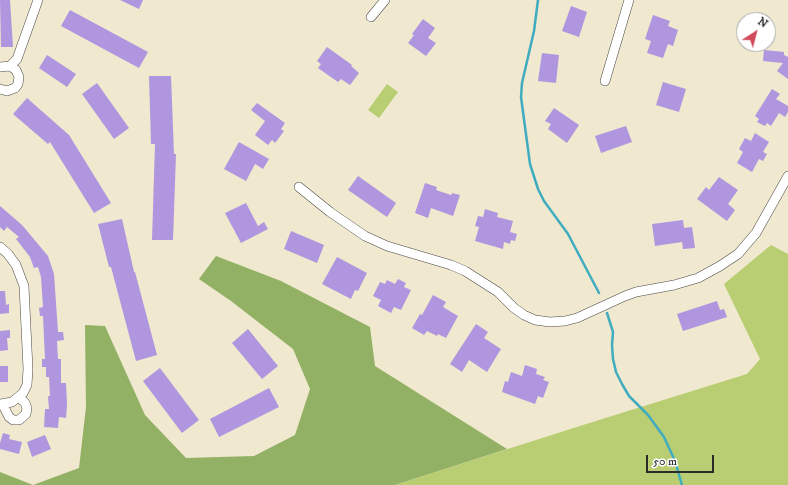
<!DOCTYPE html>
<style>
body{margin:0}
#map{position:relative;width:788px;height:485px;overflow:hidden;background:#f0e8cf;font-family:"IM FELL DW Pica",serif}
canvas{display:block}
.north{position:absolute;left:736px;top:12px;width:40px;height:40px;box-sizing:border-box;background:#fff;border:1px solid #aaa;border-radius:50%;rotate:36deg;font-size:11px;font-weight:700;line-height:16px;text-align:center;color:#2b2b2b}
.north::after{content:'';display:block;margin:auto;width:14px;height:18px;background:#d1495b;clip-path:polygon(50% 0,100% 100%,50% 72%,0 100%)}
.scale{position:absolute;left:646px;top:455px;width:68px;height:18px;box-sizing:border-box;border:2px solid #2b2b2b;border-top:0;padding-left:5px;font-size:12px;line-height:14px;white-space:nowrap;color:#2b2b2b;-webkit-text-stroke:3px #fff;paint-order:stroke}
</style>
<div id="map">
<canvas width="788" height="485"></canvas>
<div class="north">N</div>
<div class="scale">50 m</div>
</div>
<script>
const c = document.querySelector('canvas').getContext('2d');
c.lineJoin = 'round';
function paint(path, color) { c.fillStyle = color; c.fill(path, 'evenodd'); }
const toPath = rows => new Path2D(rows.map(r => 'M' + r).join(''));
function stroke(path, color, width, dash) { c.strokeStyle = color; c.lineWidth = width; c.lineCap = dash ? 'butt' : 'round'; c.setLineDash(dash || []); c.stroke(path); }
const green = toPath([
 [387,84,398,92,379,118,368,110],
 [771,245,788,254,788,485,395,485,583,425,747,374,760,359,724,284]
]);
const forest = toPath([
 [216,256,281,281,370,327,375,366,507,449,395,485,0,485,0,472,33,485,79,468,86,407,85,325,105,326,145,415,186,458,254,456,295,435,310,389,293,349,231,301,199,279]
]);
const stream = toPath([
 [538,0,534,31,522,83,521,97,530,164,538,189,544,201,568,234,599,293],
 [607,313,613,332,612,345,613,359,616,372,622,384,629,396,648,415,664,437,675,461,682,485]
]);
const building = toPath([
 [0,0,10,0,13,47,1,47],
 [120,0,143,0,139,9],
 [571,6,587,12,579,37,562,31],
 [70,10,148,52,139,68,61,26],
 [653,15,670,21,668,26,678,30,673,46,668,44,663,58,647,53,651,41,645,39],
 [423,19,435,28,428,38,436,43,426,56,408,43,414,35,412,34],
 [327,47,352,65,351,66,359,73,350,85,341,79,338,82,318,68,321,64,317,61],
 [764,50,784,52,784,55,788,57,788,79,777,71,783,63,763,61],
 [542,53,559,55,556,83,538,81],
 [47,55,76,74,67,87,39,68],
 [149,76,171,76,174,154,176,154,173,240,152,240,155,144,151,144],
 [663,82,686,89,679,112,656,105],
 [97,83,129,128,114,139,82,94],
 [772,89,780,94,776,99,788,106,788,112,785,117,779,113,771,126,767,123,765,126,757,122,759,119,755,116],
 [27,98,69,135,111,203,94,213,50,142,48,144,13,114],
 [257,103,285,123,281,129,284,131,275,143,272,140,268,145,255,135,265,121,251,110],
 [554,108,579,125,567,143,548,129,551,124,545,121],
 [626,126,632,142,601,153,595,136],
 [755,133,769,142,763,152,767,154,763,161,759,159,752,172,737,163,743,152,739,149,745,138,751,141],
 [239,142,269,159,263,169,255,164,246,181,224,169],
 [358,176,396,203,387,217,348,190],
 [719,177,738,190,728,204,735,210,727,221,697,199,706,187,709,190],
 [425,183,437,187,436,190,451,195,452,193,460,195,453,216,431,208,428,218,415,213],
 [246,203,258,226,264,222,268,229,241,243,225,213],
 [0,206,22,225,48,256,54,274,58,332,63,332,64,340,57,341,58,359,61,359,61,383,66,383,67,405,66,418,59,417,58,428,44,427,45,409,49,409,48,396,50,396,49,377,46,377,46,367,42,367,42,359,45,359,43,316,40,316,39,308,43,307,41,277,38,267,34,268,30,257,16,239,19,237,7,227,4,231,0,227],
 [485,209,498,213,497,217,513,221,510,232,517,234,515,241,511,240,510,244,504,242,503,249,475,241,479,227,475,226,478,216,483,217],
 [122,219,134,272,135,272,157,355,136,361,111,267,109,267,98,224],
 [683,220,684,228,692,227,695,248,683,249,682,242,655,246,652,224],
 [291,231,324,245,317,263,284,249],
 [337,257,367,273,358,291,355,290,351,299,322,284],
 [398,279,406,283,404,287,411,290,401,310,394,307,391,313,378,306,381,300,373,296,380,282,385,284,387,280,395,284],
 [0,291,5,291,6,305,9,304,9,313,0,314],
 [433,295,446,302,443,307,458,316,446,338,438,334,437,336,427,331,424,335,412,328,420,314,422,315],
 [717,301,720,310,724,309,727,317,683,331,677,314],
 [476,324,488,332,484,338,501,349,487,372,469,360,462,372,450,364],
 [248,329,278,366,262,379,232,343],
 [10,330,10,338,7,338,8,350,0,351,0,331],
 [525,365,537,369,536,374,545,377,543,380,549,382,543,398,538,396,535,404,502,392,505,381,508,382,511,372,522,376],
 [0,366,8,366,8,382,0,382],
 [160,368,199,420,182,433,143,381],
 [269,388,279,407,219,437,210,419],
 [3,433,10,435,9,439,22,442,19,454,0,449,0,443],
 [45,435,51,449,32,457,27,442]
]);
const minor = toPath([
 [371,17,385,0],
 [10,66,17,59,38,0],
 [0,67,10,66,16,70,19,77,18,84,15,88,7,91,0,89],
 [605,81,629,0],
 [299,187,330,212,365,236,387,246,451,265,465,271,498,292,514,308,524,315,535,320,550,322,565,321,577,318,625,296,636,292,674,285,698,278,720,266,738,254,756,233,788,176],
 [0,247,8,254,16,265,24,286,28,369,27,385,23,393,12,402,0,404],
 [3,405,9,417,13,420,19,420,26,414,27,408,25,403,19,397]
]);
paint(green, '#b9ce72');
paint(forest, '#92b164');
stroke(stream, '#40acbf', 2.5);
paint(building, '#b096de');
stroke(minor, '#494744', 10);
stroke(minor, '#fff', 9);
</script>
